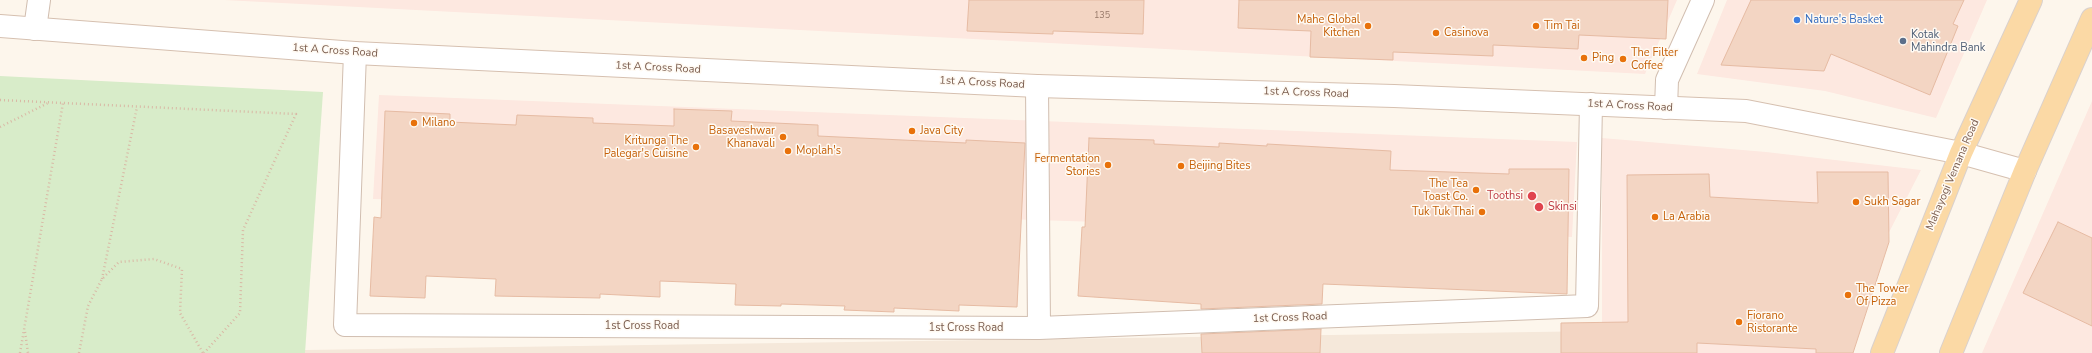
<!DOCTYPE html>
<style>
body{margin:0}
canvas{display:block;background:#fdf6ec}
</style>
<canvas width="2092" height="353"></canvas>
<script>
const c = document.querySelector('canvas').getContext('2d');
c.lineJoin = 'round';
function paint(path, color) { c.fillStyle = color; c.fill(path, 'evenodd'); }
const toPath = rows => new Path2D(rows.map(r => 'M' + r).join(''));
function stroke(path, color, width, dash) { c.strokeStyle = color; c.lineWidth = width; c.lineCap = dash ? 'butt' : 'round'; c.setLineDash(dash || []); c.stroke(path); }
function write(font, color, halo, rows, align = 'center') {
  c.font = font + ' "Nunito Sans",sans-serif'; c.lineWidth = 3; c.setLineDash([]); c.textBaseline = 'middle'; c.strokeStyle = halo; c.fillStyle = color; for (const [text, x, y, turn = 0] of rows) {
    c.save(); c.translate(x, y); c.rotate((+turn || 0) * Math.PI / 180); c.textAlign = isNaN(turn) ? turn : align; if (halo) c.strokeText(text, 0, 0); c.fillText(text, 0, 0); c.restore();
  }
}
const residential = toPath([
 [1602,331,1602,353,305,353,305,350]
]);
const commercial = toPath([
 [224,0,1677,0,1645,74],
 [1727,0,1987,0,1936,118,1825,91,1697,74],
 [379,95,1577,142,1572,237,373,199],
 [2092,101,2092,353,1982,353],
 [1602,138,1766,152,1921,170,1827,353,1602,353]
]);
const green = toPath([
 [0,76,323,92,305,353,0,353]
]);
const building = toPath([
 [969,0,1144,0,1143,34,1053,31,1053,34,967,31,969,0],
 [1239,0,1668,0,1666,39,1579,35,1578,49,1493,45,1493,56,1393,52,1393,60,1310,57,1311,31,1238,28,1239,0],
 [1751,0,1964,0,1953,24,1958,26,1930,95,1831,54,1824,71,1721,65,1751,0],
 [674,109,732,111,731,121,818,125,818,136,966,143,966,140,1025,143,1017,307,959,305,959,311,894,308,894,312,844,310,845,306,781,304,781,306,735,305,736,284,660,281,660,297,600,294,600,298,495,296,496,279,426,276,425,298,370,296,374,217,381,218,385,111,450,114,450,122,516,125,517,115,593,118,593,123,674,126,674,109],
 [1089,138,1154,140,1154,144,1219,147,1219,143,1267,146,1267,144,1391,151,1390,170,1509,174,1509,169,1569,169,1567,294,1323,284,1322,304,1201,309,1201,304,1078,296,1082,227,1085,227,1089,138],
 [1817,172,1888,172,1889,242,1853,353,1816,353,1816,349,1697,343,1697,353,1561,353,1561,323,1628,322,1627,175,1709,174,1710,197,1818,203,1817,172],
 [2058,222,2092,238,2092,326,2023,293,2058,222],
 [1321,329,1320,353,1202,353,1201,334,1321,329]
]);
const path = toPath([
 [0,100,296,114,243,230,240,313,204,353],
 [0,127,48,103],
 [102,279,137,107],
 [25,332,28,353],
 [20,353,63,103],
 [79,353,88,306,102,279,119,262,154,259,182,269,180,313,203,353]
]);
const street = toPath([
 [35,29,39,0],
 [355,53,345,325,1039,328,1587,306,1591,104],
 [1037,86,1039,328],
 [1666,108,1667,80,1703,0]
]);
const secondary = toPath([
 [0,26,355,53,1037,86,1394,96,1746,111,1961,153,2025,171]
]);
const primary = toPath([
 [1882,353,1961,153,2031,0],
 [1951,353,2025,171,2092,19]
]);
const markers = [
 [1797,20,4,"#3f7fe0"],
 [1368,26,4,"#e8710a"],
 [1536,26,4,"#e8710a"],
 [1436,33,4,"#e8710a"],
 [1903,41,4,"#5c6f8a"],
 [1584,58,4,"#e8710a"],
 [1623,59,4,"#e8710a"],
 [414,123,4,"#e8710a"],
 [912,131,4,"#e8710a"],
 [783,137,4,"#e8710a"],
 [696,147,4,"#e8710a"],
 [788,151,4,"#e8710a"],
 [1108,165,4,"#e8710a"],
 [1181,166,4,"#e8710a"],
 [1476,190,4,"#e8710a"],
 [1532,196,5,"#e0444e"],
 [1856,202,4,"#e8710a"],
 [1539,207,5,"#e0444e"],
 [1482,212,4,"#e8710a"],
 [1655,217,4,"#e8710a"],
 [1848,295,4,"#e8710a"],
 [1739,322,4,"#e8710a"]
];
const numberNames = [
 ["135",1102,16]
];
const foodNames = [
 ["Mahe Global",1360,20,"right"],
 ["Kitchen",1360,33,"right"],
 ["Tim Tai",1544,26],
 ["Casinova",1444,33],
 ["The Filter",1631,53],
 ["Coffee",1631,66],
 ["Ping",1592,58],
 ["Milano",422,123],
 ["Basaveshwar",775,131,"right"],
 ["Khanavali",775,144,"right"],
 ["Java City",920,131],
 ["Kritunga The",688,141,"right"],
 ["Palegar's Cuisine",688,154,"right"],
 ["Moplah's",796,151],
 ["Fermentation",1100,159,"right"],
 ["Stories",1100,172,"right"],
 ["Beijing Bites",1189,166],
 ["The Tea",1468,184,"right"],
 ["Toast Co.",1468,197,"right"],
 ["Sukh Sagar",1864,202],
 ["Tuk Tuk Thai",1474,212,"right"],
 ["La Arabia",1663,217],
 ["The Tower",1856,289],
 ["Of Pizza",1856,302],
 ["Fiorano",1747,316],
 ["Ristorante",1747,329]
];
const shopNames = [
 ["Nature's Basket",1805,20]
];
const serviceNames = [
 ["Kotak",1911,35],
 ["Mahindra Bank",1911,48]
];
const streetNames = [
 ["1st A Cross Road",335,51,4],
 ["1st A Cross Road",658,68,3],
 ["1st A Cross Road",982,83,3],
 ["1st A Cross Road",1306,93,2],
 ["1st A Cross Road",1630,106,3],
 ["Mahayogi Vemana Road",1953,175,-67],
 ["1st Cross Road",1290,318,-2],
 ["1st Cross Road",642,326],
 ["1st Cross Road",966,328]
];
const healthNames = [
 ["Toothsi",1523,196],
 ["Skinsi",1548,207,"left"]
];
paint(residential, '#f5e8da');
paint(commercial, '#fde8e0');
paint(green, '#d8ecc9');
paint(building, '#f3d5c3');
stroke(building, '#e6bba3', 1);
stroke(street, '#d1beb0', 24);
stroke(secondary, '#d6c0b0', 24);
stroke(primary, '#dad1cd', 24);
stroke(path, '#d9b8a5', 2.5, [1, 3]);
stroke(street, '#fff', 22);
stroke(secondary, '#fff', 22);
stroke(primary, '#fbd9a5', 22);
for (const [x, y, r, color] of markers) { const dot = new Path2D(); dot.arc(x, y, r, 0, 2 * Math.PI); c.fillStyle = color; c.fill(dot); stroke(dot, '#fffaf3', 1.5); }
write('9px', '#987a6a', null, numberNames);
write('11px', '#c56008', '#fffaf3', foodNames, 'left');
write('11px', '#366cbe', '#fffaf3', shopNames, 'left');
write('11px', '#4e5e75', '#fffaf3', serviceNames, 'left');
write('11px', '#7a5c4d', '#fffaf3', streetNames);
write('11px', '#be3a42', '#fffaf3', healthNames, 'right');
</script>
